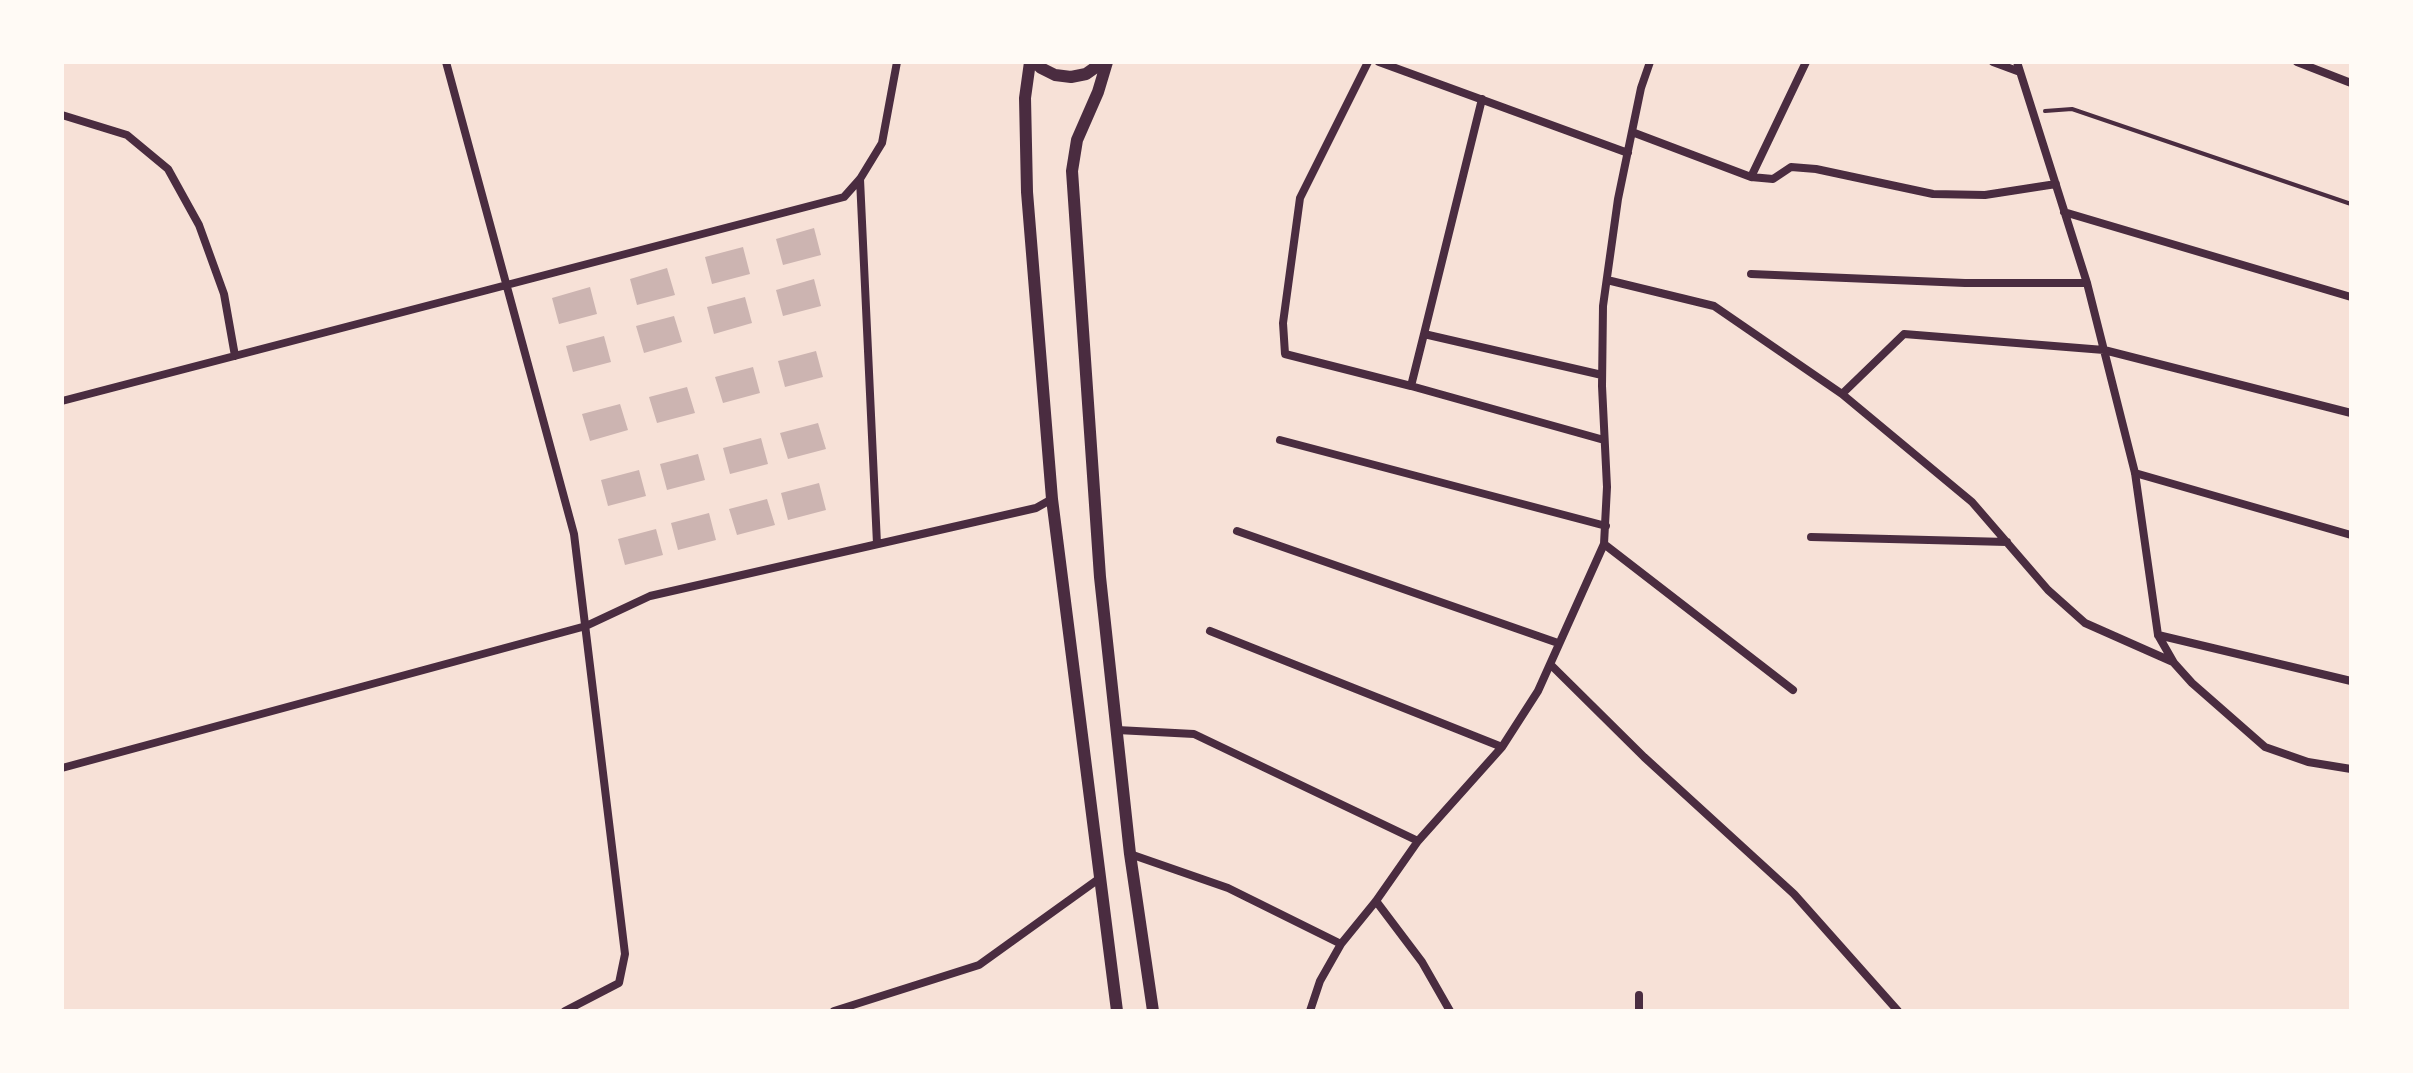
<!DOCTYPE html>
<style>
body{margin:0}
#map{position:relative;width:2413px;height:1073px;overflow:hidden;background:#f7e1d7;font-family:Karla,sans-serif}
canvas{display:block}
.frame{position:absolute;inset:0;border:64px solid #fffaf5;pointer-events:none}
</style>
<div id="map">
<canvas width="2413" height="1073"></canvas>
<div class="frame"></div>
</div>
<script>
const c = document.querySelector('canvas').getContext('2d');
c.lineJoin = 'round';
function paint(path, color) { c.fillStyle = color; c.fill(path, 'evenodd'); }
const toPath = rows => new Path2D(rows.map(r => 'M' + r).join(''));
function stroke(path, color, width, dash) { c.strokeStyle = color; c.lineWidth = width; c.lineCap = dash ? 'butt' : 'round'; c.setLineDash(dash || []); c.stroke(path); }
const building = toPath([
 [814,228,821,255,783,265,776,239],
 [743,247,750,274,712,284,705,257],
 [667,268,675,295,637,305,630,279],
 [814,279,821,306,783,316,776,290],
 [590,287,597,314,559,324,552,298],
 [745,297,752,323,714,334,707,307],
 [674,316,682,342,644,353,636,326],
 [604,336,611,362,573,372,566,346],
 [816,351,823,377,785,387,778,361],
 [753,367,760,393,723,403,715,377],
 [687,387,695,413,657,423,649,397],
 [620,404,628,430,590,441,582,414],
 [818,423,826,449,788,459,780,433],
 [761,438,768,464,730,474,723,448],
 [698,454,705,480,667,490,660,464],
 [639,470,646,496,608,506,601,480],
 [819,483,826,510,788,520,781,493],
 [767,499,775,525,737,535,729,509],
 [709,513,716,540,678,550,671,523],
 [656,529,663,555,625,565,618,539]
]);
const path = toPath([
 [2045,111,2072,109,2351,204]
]);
const minor = toPath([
 [446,62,574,534,625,954,619,983,565,1011],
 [1368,62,1300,198,1283,323,1285,354,1411,386,1604,440],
 [1379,62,1628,153],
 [1993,62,2020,72],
 [2017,62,2087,283,2135,473,2158,635,2174,663,2192,683,2265,747,2308,762,2351,769],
 [2297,62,2351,83],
 [62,115,127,135,168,169,199,225,224,294,235,356],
 [1632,132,1751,177,1773,179,1791,167,1816,169,1933,194,1985,195,2056,184],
 [1751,177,1806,62],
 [860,179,877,544],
 [2064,212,2351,297],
 [1751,274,1965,283,2087,283],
 [1607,280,1714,306,1842,394,1972,502,2048,590,2085,623,2173,662],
 [1424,334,1482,99],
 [1411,386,1424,334,1602,375],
 [1842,394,1904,334,2104,350,2351,413],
 [62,401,844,197,860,179,882,143,897,62],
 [1280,440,1606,526],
 [2135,473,2351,535],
 [1237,531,1558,643],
 [1811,537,2007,542],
 [1604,544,1793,690],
 [1210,631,1502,747],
 [2158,635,2351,681],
 [1551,665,1644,757,1794,894,1898,1011],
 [1117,730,1194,734,1418,841],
 [62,768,586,626,650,596,1036,508,1052,499],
 [1130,854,1228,888,1341,944],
 [1376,901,1422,962,1450,1011],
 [834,1011,979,965,1100,878],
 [1310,1011,1320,981,1341,944,1376,901,1418,841,1502,747,1538,691,1604,544,1607,487,1602,386,1603,306,1618,199,1641,88,1650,62],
 [1639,1011,1639,995]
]);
const secondary = toPath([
 [1030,62,1025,98,1027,192,1052,499,1117,1011],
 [1035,62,1041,68,1055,75,1071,77,1086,74,1103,62],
 [1107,62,1098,92,1077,140,1072,171,1100,577,1130,854,1153,1011]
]);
paint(building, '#ccb4b1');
stroke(path, '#4a2c40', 4);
stroke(minor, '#4a2c40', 8);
stroke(secondary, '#4a2c40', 12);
</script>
